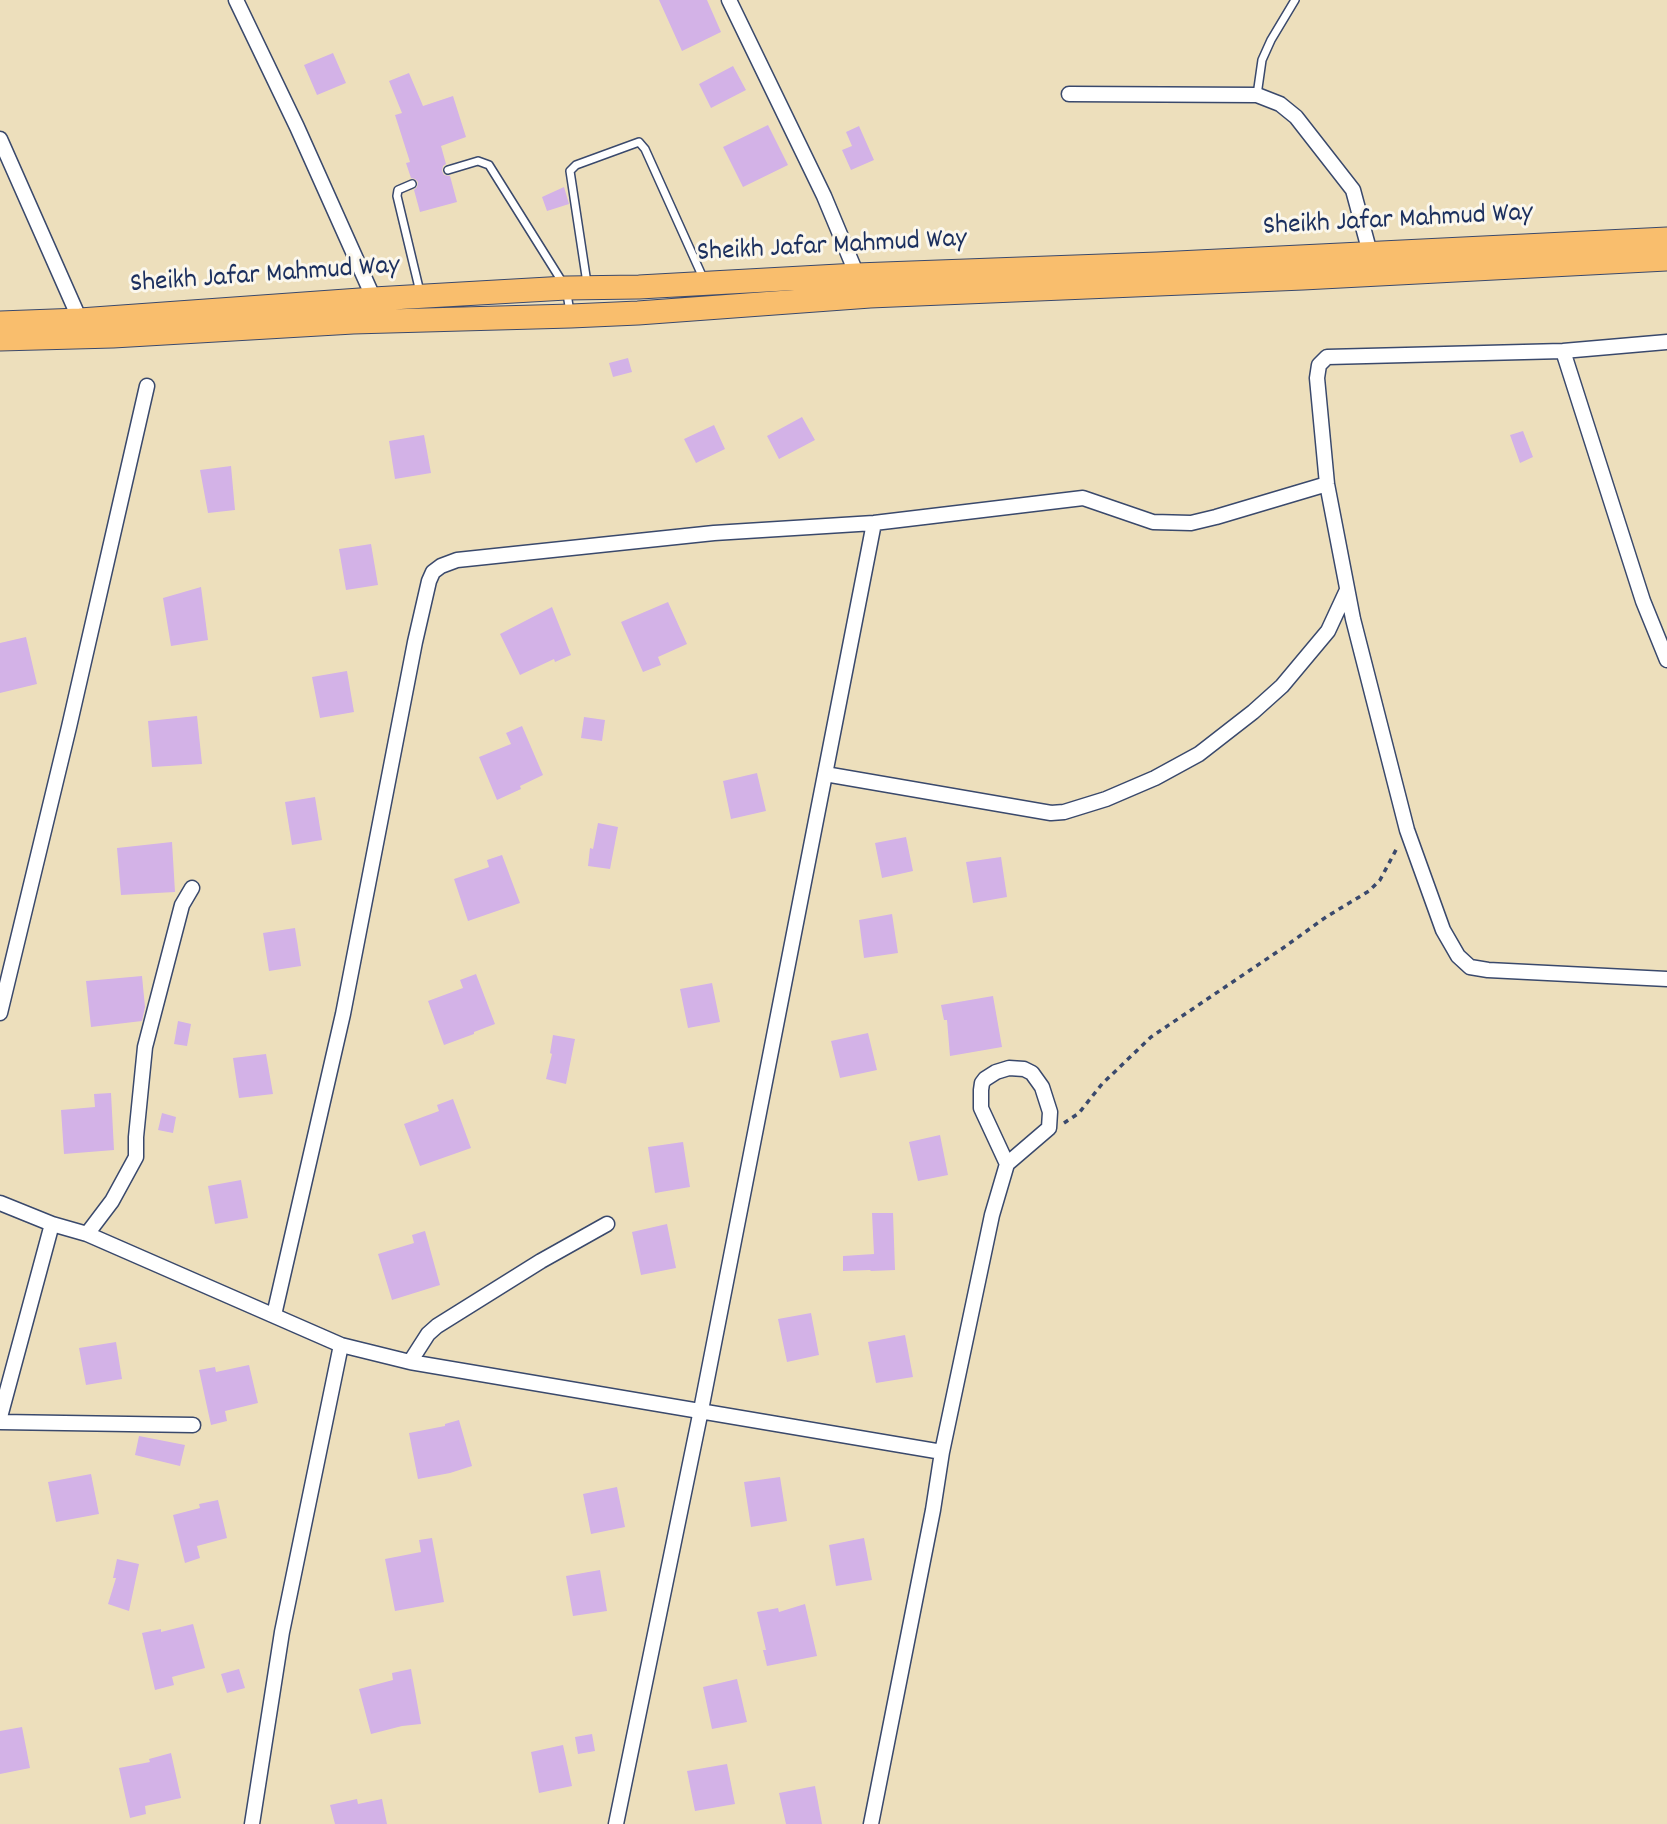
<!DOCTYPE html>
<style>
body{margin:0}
canvas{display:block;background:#eddfbc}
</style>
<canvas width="1667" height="1824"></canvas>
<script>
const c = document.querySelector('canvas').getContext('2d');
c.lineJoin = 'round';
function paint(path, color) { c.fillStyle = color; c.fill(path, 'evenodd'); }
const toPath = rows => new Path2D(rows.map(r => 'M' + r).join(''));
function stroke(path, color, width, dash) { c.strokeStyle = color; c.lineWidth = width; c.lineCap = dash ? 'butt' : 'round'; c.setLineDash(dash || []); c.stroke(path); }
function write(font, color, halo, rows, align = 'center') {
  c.font = font + ' Dekko,sans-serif'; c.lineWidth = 6; c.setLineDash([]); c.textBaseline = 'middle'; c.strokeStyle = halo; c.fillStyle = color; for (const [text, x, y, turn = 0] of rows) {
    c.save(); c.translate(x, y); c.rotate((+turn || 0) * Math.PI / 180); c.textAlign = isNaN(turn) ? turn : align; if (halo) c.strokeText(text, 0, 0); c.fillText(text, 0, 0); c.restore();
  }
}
const building = toPath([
 [659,0,707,0,721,32,682,51],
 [333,53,346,83,317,95,304,65],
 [733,66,746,90,711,108,699,84],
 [409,73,423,106,453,96,466,137,441,146,446,164,443,166,442,171,444,175,450,176,457,202,420,212,414,190,417,187,418,182,415,179,411,178,406,163,410,162,395,115,402,113,389,81],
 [768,125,788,165,743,187,723,147],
 [859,126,874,160,851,170,842,150,852,146,846,132],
 [564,187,569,204,547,211,542,197],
 [628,358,632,372,613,377,609,363],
 [802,417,815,440,779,459,767,436],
 [714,425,725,449,696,463,684,439],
 [1523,431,1533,457,1520,463,1510,435],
 [424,435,431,473,395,479,389,441],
 [231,466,235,510,208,513,200,470],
 [371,544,378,585,346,590,339,549],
 [201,587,208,640,171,646,163,598],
 [668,602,687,644,658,657,661,665,643,672,621,622],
 [552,607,571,655,555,662,554,659,520,675,500,634],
 [26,637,37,684,0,693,0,643],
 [347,671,354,712,320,718,312,677],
 [197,716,202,764,152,767,148,721],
 [584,717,605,720,602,741,581,738],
 [522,726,543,775,520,786,521,789,497,800,479,757,511,744,506,733],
 [757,773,766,811,731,819,723,781],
 [315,797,322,840,292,845,285,802],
 [598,823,618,827,610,869,588,866,590,848,593,849],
 [906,837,913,871,882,878,875,843],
 [172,842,175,892,121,895,117,848],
 [502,855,520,903,468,921,454,879,489,867,487,860],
 [1001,857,1007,897,973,903,966,862],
 [892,914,898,953,864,958,859,920],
 [295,928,301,966,269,971,263,933],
 [476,974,495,1024,474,1032,474,1034,444,1045,428,1001,463,988,460,980],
 [142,976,145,1007,142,1021,91,1027,86,981],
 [712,983,720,1022,688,1028,680,989],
 [993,996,1002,1047,950,1056,947,1020,944,1020,941,1005],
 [178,1021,191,1024,187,1046,174,1044],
 [868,1033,877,1070,840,1078,831,1041],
 [553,1035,575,1039,566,1084,546,1079,552,1054,550,1053],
 [266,1054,273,1094,239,1098,233,1058],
 [111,1093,114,1150,64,1154,61,1110,95,1107,94,1094],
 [453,1099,471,1148,420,1166,404,1124,439,1111,437,1105],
 [162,1113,176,1117,173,1133,158,1130],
 [940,1135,948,1175,918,1181,909,1142],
 [683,1142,690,1187,655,1193,648,1147],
 [241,1180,248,1218,215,1224,208,1186],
 [872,1213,893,1213,895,1270,871,1271,870,1270,843,1271,843,1256,874,1254],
 [667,1224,676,1268,641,1275,632,1232],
 [425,1231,440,1285,392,1300,378,1254,414,1243,412,1235],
 [811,1313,819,1355,787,1362,778,1319],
 [905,1335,913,1377,876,1383,868,1342],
 [116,1342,122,1379,86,1385,79,1348],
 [249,1365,258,1403,225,1411,227,1421,211,1425,199,1370,215,1367,216,1372],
 [459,1420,472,1466,450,1473,418,1479,409,1433,445,1426,445,1424],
 [139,1436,185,1445,180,1466,135,1455],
 [91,1474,99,1514,56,1522,48,1482],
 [780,1477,787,1521,751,1527,744,1482],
 [617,1487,625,1527,591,1534,583,1494],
 [218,1500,227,1538,197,1546,200,1558,185,1563,173,1515,200,1508,199,1504],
 [432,1538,444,1602,395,1611,385,1559,421,1552,419,1540],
 [864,1538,872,1580,836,1586,829,1545],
 [117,1559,139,1564,129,1611,108,1604,116,1578,113,1578],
 [600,1570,607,1611,573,1616,566,1576],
 [805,1604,817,1656,767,1666,763,1650,766,1650,757,1612,778,1608,779,1612],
 [193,1624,205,1668,172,1677,174,1685,155,1690,142,1633,161,1629,161,1632],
 [239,1669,245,1688,227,1693,221,1674],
 [411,1669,421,1724,402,1726,371,1734,359,1689,393,1680,392,1673],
 [737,1679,747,1722,712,1729,703,1687],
 [22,1727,30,1768,0,1774,0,1731],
 [592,1734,595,1751,578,1754,575,1737],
 [563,1745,572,1786,539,1793,531,1752],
 [171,1753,181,1798,145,1806,146,1814,130,1818,119,1768,150,1762,149,1759],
 [727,1764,735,1804,695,1811,687,1771],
 [815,1786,822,1824,786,1824,779,1793],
 [357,1799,358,1804,382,1799,387,1824,335,1824,330,1805]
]);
const path = toPath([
 [1064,1123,1079,1113,1102,1084,1151,1037,1283,948,1326,917,1369,891,1380,880,1397,848]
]);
const service = toPath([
 [1257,95,1262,60,1271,40,1295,0],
 [448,170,478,161,489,165,566,288,570,312],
 [412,184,398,190,397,196,420,292],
 [587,283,570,171,576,165,639,142,645,149,704,280]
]);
const minor = toPath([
 [236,0,297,127,374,299],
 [729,0,824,196,857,275],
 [1069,94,1257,95,1280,104,1296,117,1353,190,1370,253],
 [0,139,80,320],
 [1667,342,1563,351,1327,357,1319,365,1317,378,1327,484,1353,619,1407,830,1443,930,1458,956,1470,967,1488,970,1667,979],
 [1563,351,1643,601,1667,660],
 [825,774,1051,813,1064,812,1106,799,1155,778,1199,754,1253,712,1282,686,1328,631,1347,590],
 [0,1013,69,727,147,386],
 [0,1203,52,1224,87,1234,341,1345,410,1362,942,1452],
 [87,1234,112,1201,136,1157,136,1137,145,1047,182,905,192,888],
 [274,1315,343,1014,415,642,429,581,433,572,441,566,457,560,714,533,874,523,1083,498,1153,522,1191,523,1216,517,1327,484],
 [410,1362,428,1334,437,1326,541,1261,607,1224],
 [0,1417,52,1224],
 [0,1422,193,1425],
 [252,1824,282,1632,341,1345],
 [616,1824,701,1410,874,523],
 [871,1824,933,1510,942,1452,992,1215,1007,1164,1049,1128,1050,1112,1042,1087,1032,1073,1024,1069,1009,1068,996,1072,985,1079,982,1083,981,1090,981,1108,1007,1164]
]);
const primary = toPath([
 [0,323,80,320,374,299,566,288,639,287,857,275,1157,264,1667,239],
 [0,339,113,336,353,322,571,316,638,313,870,296,1303,278,1667,259]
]);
const streetNames = [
 ["Sheikh Jafar Mahmud Way",1398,222,-3],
 ["Sheikh Jafar Mahmud Way",832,248,-3],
 ["Sheikh Jafar Mahmud Way",265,277,-4]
];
paint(building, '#d3b2e7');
stroke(service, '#3a496c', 10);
stroke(minor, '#3a496c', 17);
stroke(primary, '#3a496c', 25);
stroke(path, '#3a496c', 3.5, [5, 5]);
stroke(service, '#fff', 7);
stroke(minor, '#fff', 14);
stroke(primary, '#f9be6d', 23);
write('28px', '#1b2f5e', '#fbf7ec', streetNames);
</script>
